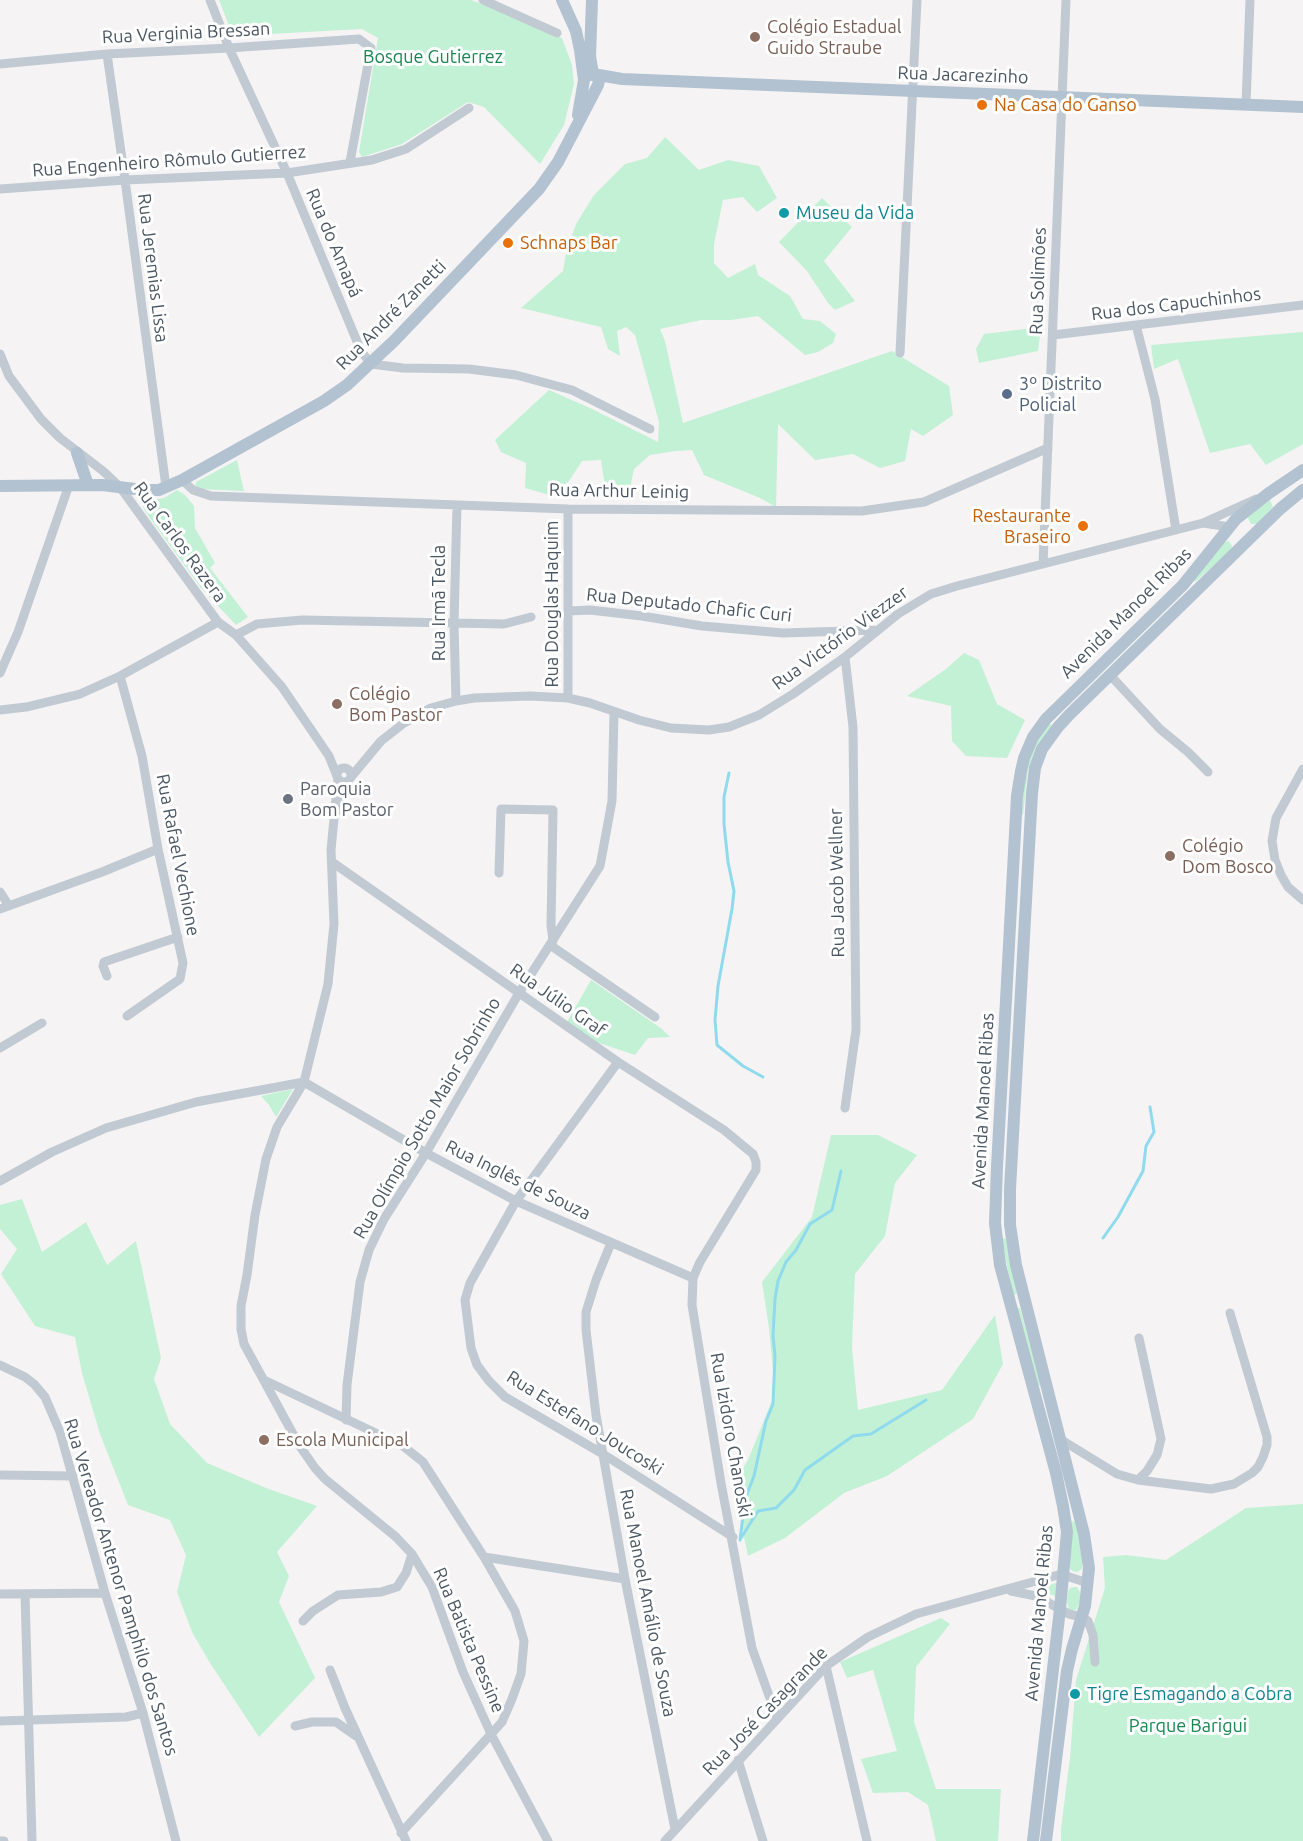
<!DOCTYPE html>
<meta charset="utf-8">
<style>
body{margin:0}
canvas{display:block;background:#f5f3f3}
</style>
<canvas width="1303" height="1841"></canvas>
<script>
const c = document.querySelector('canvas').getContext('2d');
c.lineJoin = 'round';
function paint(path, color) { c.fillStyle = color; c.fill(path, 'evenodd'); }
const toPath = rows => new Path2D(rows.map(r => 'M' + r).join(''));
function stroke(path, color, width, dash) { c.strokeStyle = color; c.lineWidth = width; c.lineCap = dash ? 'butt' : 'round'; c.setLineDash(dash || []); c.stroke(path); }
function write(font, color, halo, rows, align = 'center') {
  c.font = font + ' Ubuntu,sans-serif'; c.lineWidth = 6; c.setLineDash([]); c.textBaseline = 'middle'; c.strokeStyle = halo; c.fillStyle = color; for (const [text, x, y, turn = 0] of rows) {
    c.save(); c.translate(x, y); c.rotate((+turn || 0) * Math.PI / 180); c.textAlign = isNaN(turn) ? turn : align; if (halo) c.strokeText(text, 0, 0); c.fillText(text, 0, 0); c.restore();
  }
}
const green = toPath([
 [219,0,471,0,497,10,562,38,572,65,574,84,564,125,540,164,484,107,468,102,402,144,362,157,359,152,378,38,362,29,233,36],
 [665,137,699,170,728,160,759,166,777,198,757,212,743,197,723,200,714,244,714,263,728,278,755,264,758,275,790,296,803,319,820,321,836,334,833,343,818,352,805,355,758,316,731,320,701,320,660,329,665,341,683,423,892,351,949,386,953,415,923,436,911,429,905,461,880,468,853,454,815,460,778,424,776,507,760,498,704,475,692,450,676,451,650,455,634,469,629,494,605,487,601,460,582,461,569,481,553,496,525,488,526,463,501,452,495,440,549,390,592,409,658,442,659,422,635,335,626,327,617,331,620,356,608,349,601,327,521,308,563,271,566,253,576,224,594,195,625,164,647,158],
 [822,198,852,227,824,261,855,301,835,310,828,303,807,271,779,242],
 [1041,327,1038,351,979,363,976,349,984,334],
 [1303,332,1303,444,1266,465,1250,444,1210,453,1178,359,1154,369,1151,345],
 [237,460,244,491,200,489,195,486,196,482],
 [177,490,185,495,194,506,195,528,215,563,210,568,248,617,236,625,201,588,144,510,143,506,144,501,164,498],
 [1270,500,1273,507,1257,524,1251,524,1248,518,1249,515],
 [1229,541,1232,546,1231,550,1195,582,1194,579,1225,542],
 [964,653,979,660,997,704,1025,720,1007,758,966,756,952,741,951,706,907,696,946,669],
 [1049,723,1051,724,1052,727,1034,754,1028,770,1023,815,1021,813,1026,768,1036,743],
 [591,980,662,1029,670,1037,648,1038,635,1055,596,1042,567,1022],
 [293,1089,276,1117,269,1105,261,1096],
 [831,1135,878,1135,917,1155,895,1183,885,1236,855,1274,852,1348,858,1410,942,1390,995,1315,1003,1364,973,1419,887,1476,844,1493,785,1538,748,1556,733,1484,748,1460,775,1393,769,1328,762,1282,812,1217],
 [22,1199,42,1252,86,1222,107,1265,136,1241,161,1358,154,1379,170,1424,207,1463,266,1488,317,1506,277,1552,289,1576,279,1602,315,1678,259,1737,210,1663,192,1632,177,1592,186,1555,170,1520,128,1505,100,1434,82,1373,75,1337,35,1326,1,1274,17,1249,0,1229,0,1205],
 [1002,1238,1006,1239,1017,1294,1014,1295,1006,1262],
 [1017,1308,1020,1308,1041,1385,1038,1386],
 [1303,1504,1303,1841,1061,1841,1061,1829,1070,1758,1076,1680,1105,1588,1103,1557,1126,1555,1166,1560,1246,1508],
 [1076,1521,1082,1558,1082,1569,1077,1572,1072,1571,1069,1567,1070,1522],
 [1056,1583,1057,1584,1057,1595,1055,1596,1034,1589],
 [1074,1587,1077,1587,1080,1592,1080,1602,1076,1610,1069,1610,1067,1602,1068,1591,1070,1588],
 [941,1618,950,1624,916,1667,914,1722,936,1789,1001,1789,998,1841,936,1841,928,1805,908,1792,873,1793,861,1759,897,1751,873,1670,847,1678,840,1662]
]);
const stream = toPath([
 [729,773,724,797,724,824,728,862,734,891,732,909,718,986,715,1020,717,1045,743,1066,763,1077],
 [1103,1238,1118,1217,1143,1171,1146,1146,1154,1132,1150,1107],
 [741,1538,758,1511,776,1508,794,1490,805,1470,853,1436,871,1434,926,1400],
 [740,1540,745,1499,754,1476,766,1421,773,1404,775,1356,773,1336,775,1299,778,1281,786,1262,796,1250,810,1224,832,1210,841,1171]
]);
const minor = toPath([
 [210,0,229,48,287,173,361,351,371,364,403,368,469,369,516,375,572,390,650,429],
 [483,0,557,33],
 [107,54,125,180,166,487],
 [0,64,107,54,229,48,359,39,371,48,350,162],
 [1246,104,1250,0],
 [0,189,125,180,287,173,372,160,406,149,469,108],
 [1136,325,1155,399,1176,530],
 [1053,335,1303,305],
 [900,353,917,0],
 [0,354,9,376,41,419,60,438,103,471,120,487,218,622,236,635,282,687,329,756,337,776],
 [182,480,193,490,211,496,568,509,862,511,924,502,1048,448],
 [568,509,568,698],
 [1203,523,1230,527],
 [1043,564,1066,0],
 [569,611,590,610,642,616,702,626,783,633,878,630],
 [236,635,257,624,302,620,504,624,531,617],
 [0,673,18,632,69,485],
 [1110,675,1160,729,1188,752,1208,772],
 [120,676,142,756,158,849,183,963,180,979,127,1016],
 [456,701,454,624,457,505],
 [0,710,26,707,80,694,120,676,218,622],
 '337 775a7 7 0 1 1 14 0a7 7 0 1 1-14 0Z',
 [1303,769,1276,818,1272,841,1275,860,1281,875,1288,887,1303,900],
 [351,777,381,741,404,723,431,708,456,701,474,698,530,696,568,698,590,703,639,720,671,728,709,730,729,727,759,715,793,694,845,657,898,614,931,594,957,586,1203,523,1256,499],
 [338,778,331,850,334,924,328,984,304,1082,277,1127,266,1159,255,1215,247,1275,241,1306,241,1329,244,1344,299,1445,315,1468,325,1479,396,1537,412,1554,432,1587,463,1672,491,1734,548,1841],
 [338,811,349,780],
 [332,862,618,1062,724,1130,753,1154,756,1162,756,1170,700,1262,693,1278,692,1305,721,1483,752,1648,777,1718],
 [499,873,501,809,553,810,551,925,553,941],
 [0,892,9,906],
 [0,909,102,872,158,849],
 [550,945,655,1017],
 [107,976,103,966,104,962,178,937],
 [0,1048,42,1023],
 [618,1062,516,1201,470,1283,465,1300,471,1348,477,1365,489,1381,505,1397,603,1454,733,1537],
 [304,1082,426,1153,516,1201,693,1278],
 [845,1108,856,1030,853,727,845,657],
 [0,1181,52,1152,106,1128,196,1102,304,1082],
 [611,1243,596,1280,586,1312,586,1330,596,1415,625,1579,675,1829],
 [0,1365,25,1377,34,1384,45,1397,60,1432,105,1593,143,1713,176,1841],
 [264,1380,403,1446,423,1462,484,1557,515,1611,524,1641,521,1674,512,1699,502,1722,401,1833],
 [346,1420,347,1385,360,1282,369,1250,384,1219,426,1153,519,993,600,866,612,801,614,712],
 [1060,1439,1117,1474,1138,1480,1211,1489,1234,1484,1252,1473,1258,1467,1263,1457,1267,1445,1267,1437,1230,1313],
 [0,1475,73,1476],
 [1138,1480,1147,1471,1157,1455,1161,1439,1139,1338],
 [484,1557,625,1579],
 [1011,1591,1036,1596,1069,1614,1082,1617,1088,1621,1093,1635,1095,1662],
 [0,1594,105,1593],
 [25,1594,32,1841],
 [303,1621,313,1611,338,1595,381,1592,397,1587,406,1573,412,1554],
 [826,1666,867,1841],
 [330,1670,345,1708,406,1841],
 [0,1721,126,1717,143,1713],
 [295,1726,312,1722,336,1722,356,1736],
 [738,1760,763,1841],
 [0,1841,4,1841],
 [665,1841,826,1666,868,1637,916,1614,1058,1575,1063,1575,1088,1583]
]);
const major = toPath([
 [562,0,576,31,580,50,584,80,578,115],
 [592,0,590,56,593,74],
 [584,80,586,76,593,74,622,79,1303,107],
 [77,453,88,485],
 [0,486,102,485,143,490,159,490,182,480,324,401,347,385,394,341,539,189,558,162,598,85,599,80,596,76],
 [1033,1841,1060,1609,1067,1532,1063,1506,1056,1473,1000,1265,995,1223,997,1167,1017,796,1021,771,1024,758,1033,737,1046,719,1183,585,1236,519,1269,493,1303,470],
 [1046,1841,1067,1671,1072,1649,1085,1606,1089,1568,1084,1534,1016,1265,1010,1225,1010,1189,1032,793,1035,768,1042,749,1058,727,1069,715,1280,509,1303,490]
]);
const markers = [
 [755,37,6,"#8d6e63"],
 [982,105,6,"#e8710a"],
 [784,213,6,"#0f9aa8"],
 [508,243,6,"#e8710a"],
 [1007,394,6,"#5c6f8a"],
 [1083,526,6,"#e8710a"],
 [337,704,6,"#8d6e63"],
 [288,799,6,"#6b7280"],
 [1170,856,6,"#8d6e63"],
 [264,1440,6,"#8d6e63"],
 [1075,1694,6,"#0f9aa8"]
];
const educationNames = [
 ["Colégio Estadual",767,27],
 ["Guido Straube",767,48],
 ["Colégio",349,694],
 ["Bom Pastor",349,715],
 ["Colégio",1182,846],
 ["Dom Bosco",1182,867],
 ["Escola Municipal",276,1440]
];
const streetNames = [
 ["Rua Verginia Bressan",186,33,-3],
 ["Rua Jacarezinho",963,75,2],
 ["Rua Engenheiro Rômulo Gutierrez",169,161,-4],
 ["Rua do Amapá",334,243,67],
 ["Rua Jeremias Lissa",153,268,83],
 ["Rua Solimões",1038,281,-88],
 ["Rua dos Capuchinhos",1176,304,-7],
 ["Rua André Zanetti",391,315,-45],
 ["Rua Arthur Leinig",619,491,1],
 ["Rua Carlos Razera",180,542,54],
 ["Rua Irmã Tecla",439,603,-90],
 ["Rua Douglas Haquim",552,604,-90],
 ["Rua Deputado Chafic Curi",689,605,6],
 ["Avenida Manoel Ribas",1126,613,-45],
 ["Rua Victório Viezzer",840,638,-36],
 ["Rua Rafael Vechione",178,855,79],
 ["Rua Jacob Wellner",837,883,-91],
 ["Rua Júlio Graf",558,1000,35],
 ["Avenida Manoel Ribas",983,1101,-87],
 ["Rua Olímpio Sotto Maior Sobrinho",427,1118,-60],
 ["Rua Inglês de Souza",518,1180,26],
 ["Rua Estefano Joucoski",585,1423,32],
 ["Rua Izidoro Chanoski",731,1435,80],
 ["Rua Vereador Antenor Pamphilo dos Santos",121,1587,73],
 ["Rua Manoel Amálio de Souza",648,1603,79],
 ["Avenida Manoel Ribas",1039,1613,-85],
 ["Rua Batista Pessine",469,1640,67],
 ["Rua José Casagrande",765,1711,-46]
];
const parkNames = [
 ["Bosque Gutierrez",433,57],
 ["Parque Barigui",1188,1726]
];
const foodNames = [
 ["Na Casa do Ganso",994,105],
 ["Schnaps Bar",520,243],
 ["Restaurante",1071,516,"right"],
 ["Braseiro",1071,537,"right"]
];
const cultureNames = [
 ["Museu da Vida",796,213],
 ["Tigre Esmagando a Cobra",1087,1694]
];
const serviceNames = [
 ["3º Distrito",1019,384],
 ["Policial",1019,405]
];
const worshipNames = [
 ["Paroquia",300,789],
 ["Bom Pastor",300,810]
];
paint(green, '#c3f1d5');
stroke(stream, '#90daee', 3);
stroke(minor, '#c1cad2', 9);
stroke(major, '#b3c2d1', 12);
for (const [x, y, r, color] of markers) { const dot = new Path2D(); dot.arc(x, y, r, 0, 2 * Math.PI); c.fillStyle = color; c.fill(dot); stroke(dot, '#fff', 2); }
write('18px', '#785e54', '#fff', educationNames, 'left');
write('18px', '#4a5661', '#fff', streetNames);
write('18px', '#17864f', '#fff', parkNames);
write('18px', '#c56008', '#fff', foodNames, 'left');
write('18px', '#0d838f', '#fff', cultureNames, 'left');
write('18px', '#4e5e75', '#fff', serviceNames, 'left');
write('18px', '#5b616d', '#fff', worshipNames, 'left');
</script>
